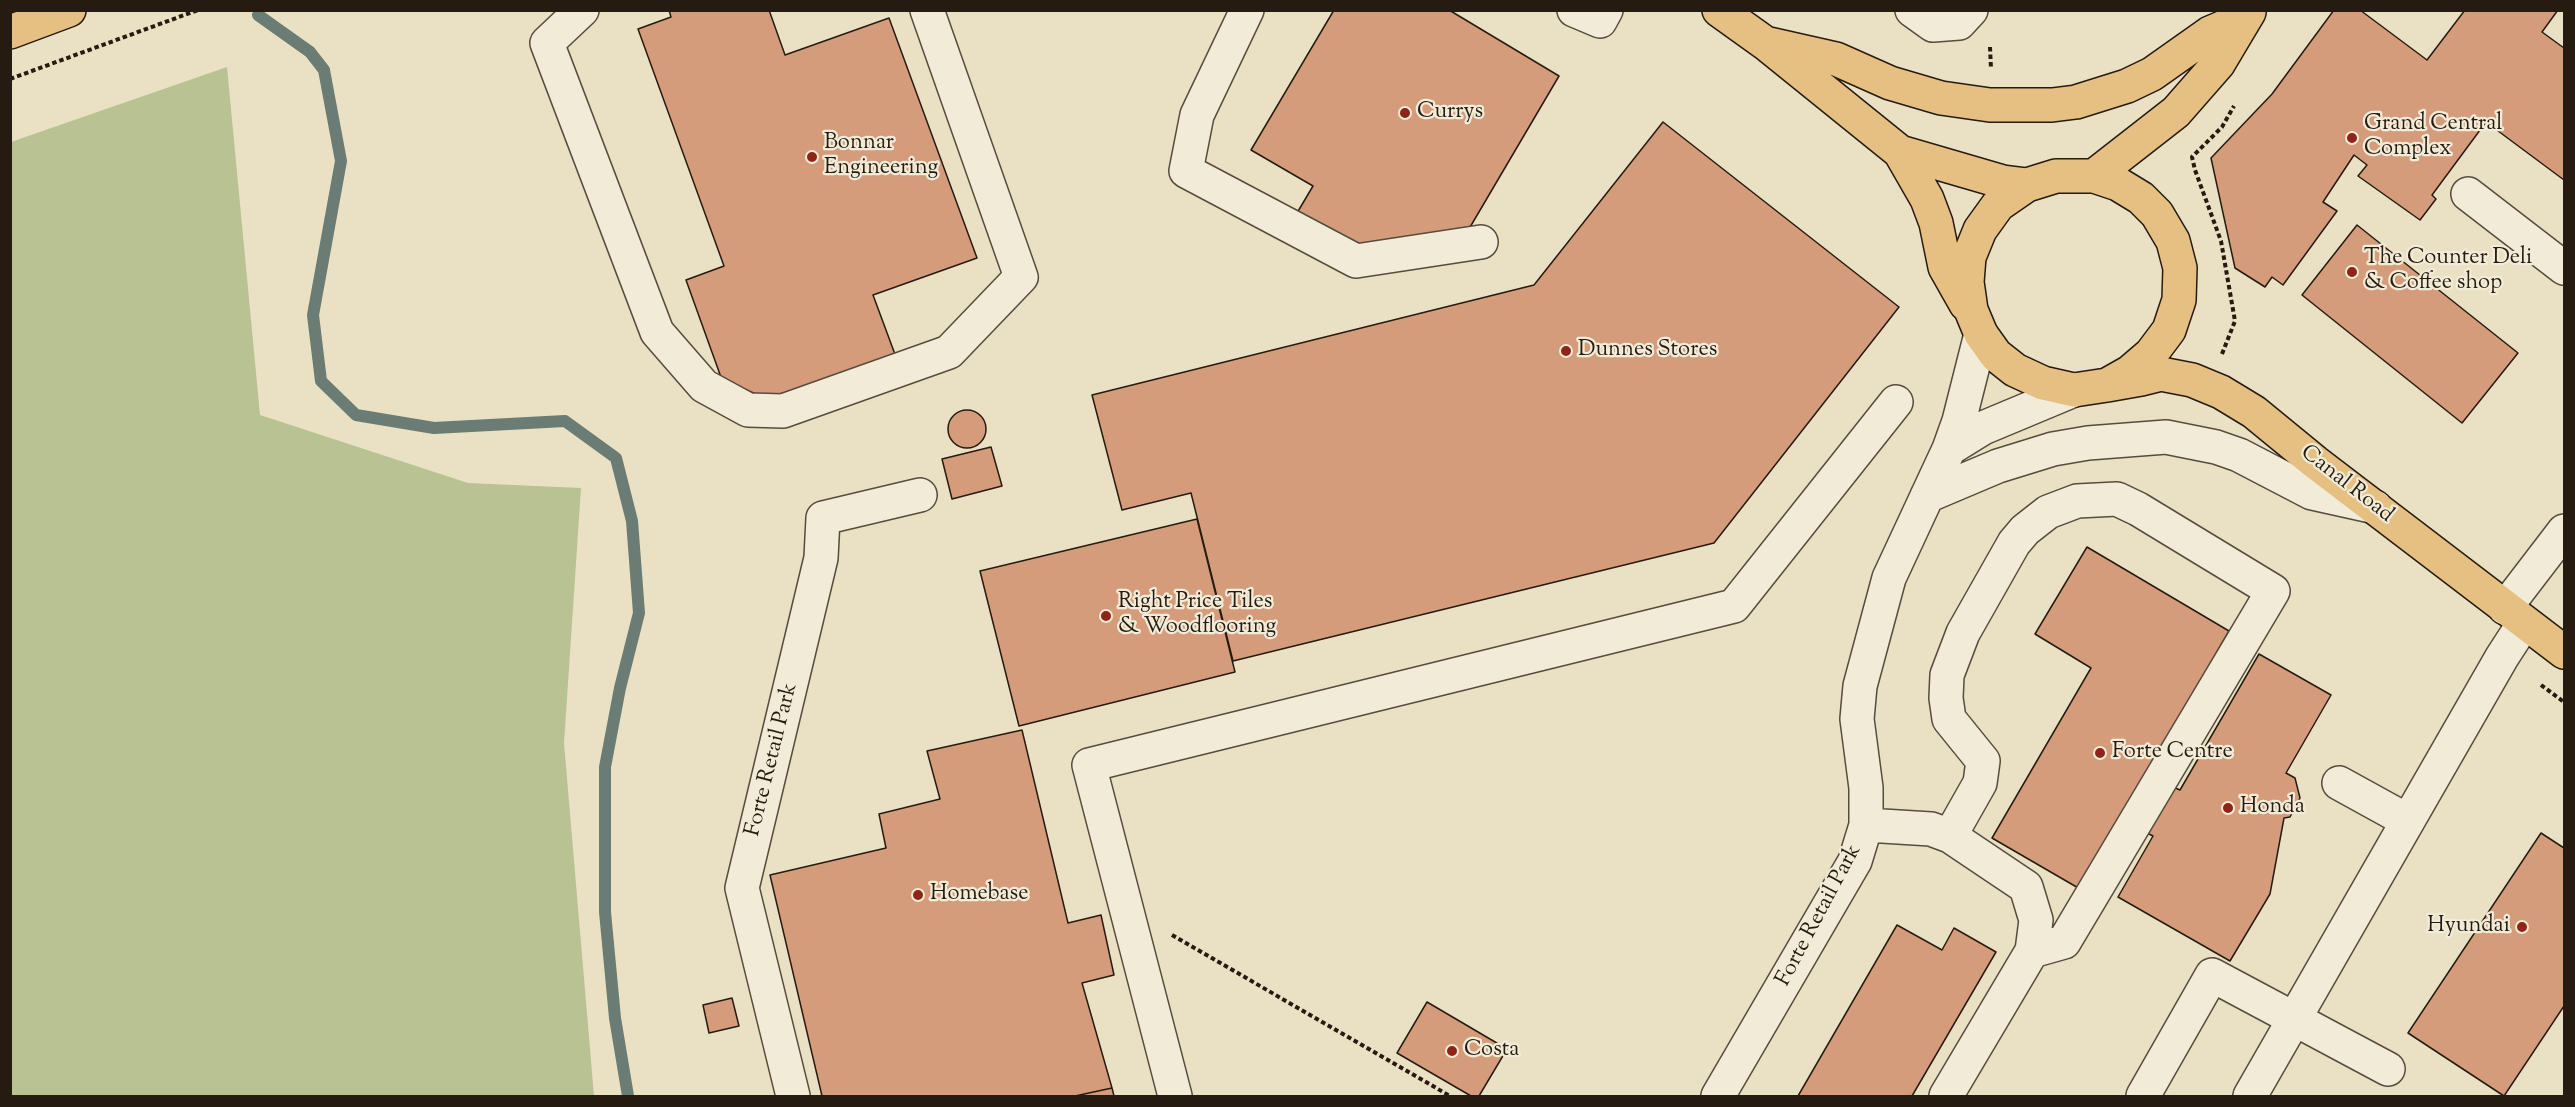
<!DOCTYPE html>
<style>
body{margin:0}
#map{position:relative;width:2575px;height:1107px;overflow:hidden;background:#eae0c3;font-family:"Sorts Mill Goudy",serif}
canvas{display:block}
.frame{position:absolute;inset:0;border:12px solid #261b10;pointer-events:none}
</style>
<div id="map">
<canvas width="2575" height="1107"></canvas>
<div class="frame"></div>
</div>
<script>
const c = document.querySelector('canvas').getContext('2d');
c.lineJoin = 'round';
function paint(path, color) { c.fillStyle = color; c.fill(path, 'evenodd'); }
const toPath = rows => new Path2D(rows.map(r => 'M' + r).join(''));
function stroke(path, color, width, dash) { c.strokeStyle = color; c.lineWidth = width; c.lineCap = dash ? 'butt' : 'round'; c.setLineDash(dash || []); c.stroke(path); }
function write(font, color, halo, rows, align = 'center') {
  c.font = font + ' "Sorts Mill Goudy",serif'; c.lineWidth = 4.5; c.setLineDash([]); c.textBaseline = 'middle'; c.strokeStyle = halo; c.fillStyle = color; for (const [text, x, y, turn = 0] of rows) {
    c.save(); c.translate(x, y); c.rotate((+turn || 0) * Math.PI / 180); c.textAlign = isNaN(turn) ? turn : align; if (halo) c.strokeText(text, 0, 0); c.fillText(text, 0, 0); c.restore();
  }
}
const green = toPath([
 [227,67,260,415,468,483,581,488,564,743,594,1096,11,1096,11,142]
]);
const stream = toPath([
 [258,15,310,52,324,70,341,161,313,315,321,381,356,415,434,428,565,421,616,458,632,521,639,613,620,688,605,767,605,912,615,1018,628,1096]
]);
const building = toPath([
 [669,10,769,10,785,55,889,18,977,258,873,295,896,357,773,401,722,380,686,280,724,266,638,29,671,17,669,10],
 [1334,10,1449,10,1559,76,1466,234,1362,251,1297,213,1313,186,1251,150,1334,10],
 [2334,10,2360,10,2427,60,2465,10,2558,10,2542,32,2564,48,2564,180,2486,122,2432,195,2436,199,2420,220,2358,176,2367,165,2354,155,2323,202,2337,211,2283,285,2272,277,2265,287,2235,268,2211,158,2272,94,2334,10],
 [1663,122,1899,307,1714,543,1233,661,1191,493,1122,510,1092,395,1534,285,1663,122],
 [2357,225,2518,353,2462,423,2302,295,2357,225],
 '948 429a19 19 0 1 1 38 0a19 19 0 1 1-38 0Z',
 [991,447,1002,486,952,499,942,459,991,447],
 [1197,519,1235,672,1019,726,980,571,1197,519],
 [2087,547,2229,631,2080,889,1992,838,2091,668,2035,634,2087,547],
 [2259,654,2331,695,2286,773,2295,778,2300,798,2290,817,2284,818,2270,894,2230,961,2118,897,2153,836,2147,833,2173,787,2180,790,2259,654],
 [1022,730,1068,923,1101,915,1114,975,1082,983,1112,1088,1075,1096,822,1096,770,875,886,848,879,814,940,799,927,751,1022,730],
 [2541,833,2564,848,2564,1006,2504,1096,2408,1033,2541,833],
 [1897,925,1942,950,1954,928,1996,952,1912,1096,1798,1096,1897,925],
 [732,998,739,1026,709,1033,703,1005,732,998],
 [1427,1002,1507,1049,1479,1096,1471,1096,1397,1053,1427,1002],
 [1112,1088,1114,1096,1075,1096,1112,1088]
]);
const path = toPath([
 [1990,47,1991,69],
 [10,79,198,10],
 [2222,354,2235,321,2221,241,2195,170,2192,157,2222,127,2234,106],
 [2541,685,2564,702],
 [1172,935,1450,1096]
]);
const minor = toPath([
 [582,10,547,43,657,332,704,386,748,410,783,411,949,352,1021,277,927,10],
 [1247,10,1197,115,1186,171,1356,261,1481,242],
 [1574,10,1600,21,1606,10],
 [1912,10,1933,25,1959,23,1971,10],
 [2468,194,2564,268],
 [1949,449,1983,428,2074,390],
 [1927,496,1998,466,2053,449,2088,443,2166,437,2216,447,2239,455,2312,493,2375,507],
 [2505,608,2564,531],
 [2339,783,2408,821],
 [1866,825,1931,829,1950,836,2026,887,2036,920,2032,951,1946,1096],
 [1950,836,1980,783,1983,761,1949,719,1946,698,1947,675,1963,633,2014,543,2025,530,2048,512,2077,501,2117,499,2138,509,2273,591,2064,942,2032,951],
 [793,1096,742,888,821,558,823,518,920,495],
 [1175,1096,1089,765,1734,606,1896,402],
 [1718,1096,1855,861,1866,825,1866,788,1857,719,1860,686,1889,578,1949,449,1959,421,1981,334],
 [2143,1096,2212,975,2388,1069],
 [2250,1096,2502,657,2524,623]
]);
const major = toPath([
 [1719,10,1765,43,1900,152,2003,182,2027,185],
 [10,32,69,10],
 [1765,43,1836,59,1890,83,1941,98,1990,105,2052,105,2076,102,2127,86,2152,74,2210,33,2245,18],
 [1900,152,1927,199,1936,223,1945,267,1966,304],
 [2094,176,2176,112,2218,64,2249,12],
 [2107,385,2130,372,2151,354,2169,330,2179,300,2180,268,2173,241,2157,214,2141,198,2118,184,2094,176,2056,176,2027,185,1998,205,1980,230,1969,257,1967,282,1971,310,1981,334,1996,355,2015,370,2043,383,2074,390,2107,385,2141,379,2161,374,2192,380,2221,392,2254,412,2315,462,2564,652]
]);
const markers = [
 [1405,113,6,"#8f2418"],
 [2352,138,6,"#8f2418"],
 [812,157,6,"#8f2418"],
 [2352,272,6,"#8f2418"],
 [1566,351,6,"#8f2418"],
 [1106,616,6,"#8f2418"],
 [2100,753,6,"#8f2418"],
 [2228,808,6,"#8f2418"],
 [918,895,6,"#8f2418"],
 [2522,927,6,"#8f2418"],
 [1452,1051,6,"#8f2418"]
];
const poiNames = [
 ["Currys",1417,113],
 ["Grand Central",2364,125],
 ["Complex",2364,150],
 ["Bonnar",824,144],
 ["Engineering",824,169],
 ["The Counter Deli",2364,259],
 ["& Coffee shop",2364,284],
 ["Dunnes Stores",1578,351],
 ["Right Price Tiles",1118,603],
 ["& Woodflooring",1118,628],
 ["Forte Centre",2112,753],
 ["Honda",2240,808],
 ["Homebase",930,895],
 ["Hyundai",2510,927,"right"],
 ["Costa",1464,1051]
];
const streetNames = [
 ["Canal Road",2346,485,38],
 ["Forte Retail Park",773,760,-76],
 ["Forte Retail Park",1820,916,-62]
];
paint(green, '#b9c292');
stroke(stream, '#6a7c73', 12);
paint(building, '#d59c7c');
stroke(building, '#261b10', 1.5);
stroke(minor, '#574c3d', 36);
stroke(major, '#261b10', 36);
stroke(path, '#261b10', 4, [4.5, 3]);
stroke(minor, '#f1ebd8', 33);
stroke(major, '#e5c082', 33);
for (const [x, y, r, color] of markers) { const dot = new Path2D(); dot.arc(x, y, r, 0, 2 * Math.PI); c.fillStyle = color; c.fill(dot); stroke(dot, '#f1ebd8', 2); }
write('22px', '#261b10', '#f1ebd8', poiNames, 'left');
write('22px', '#261b10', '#f1ebd8', streetNames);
</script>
